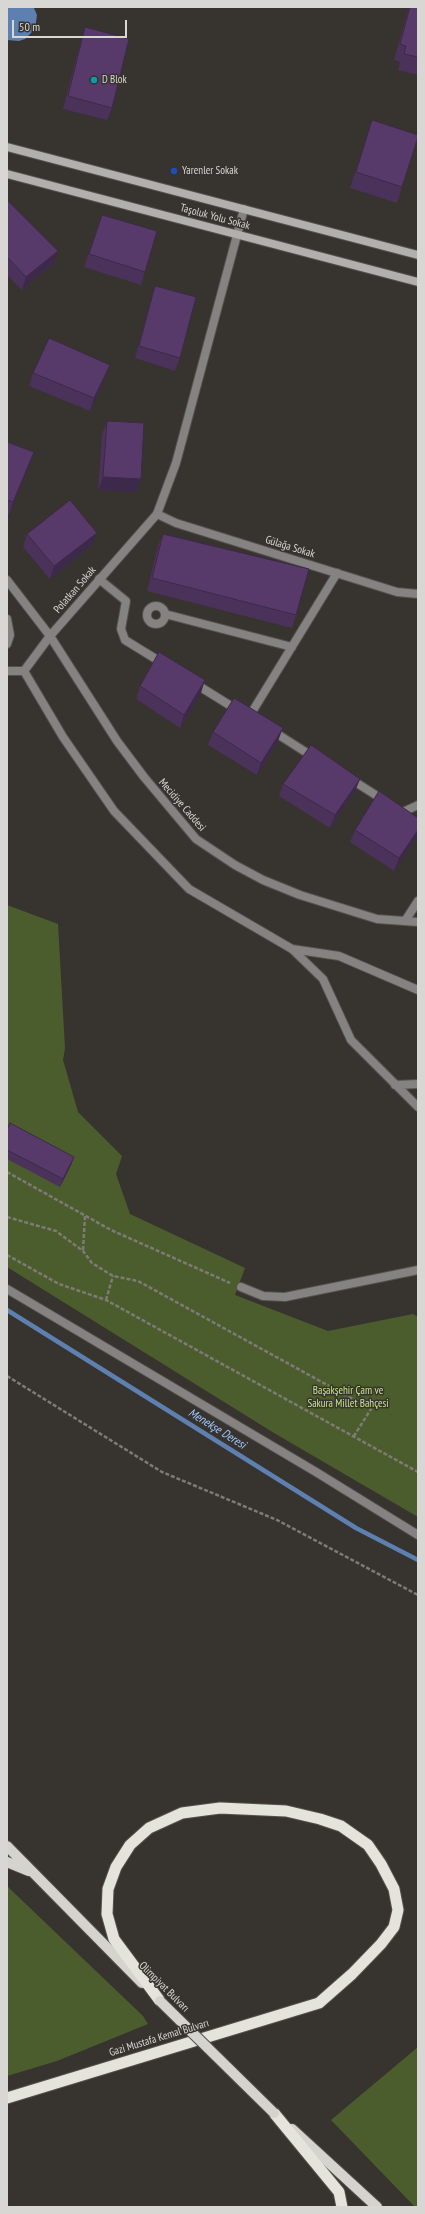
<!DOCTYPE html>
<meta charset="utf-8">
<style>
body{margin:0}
#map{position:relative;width:425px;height:2214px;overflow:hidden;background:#37332f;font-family:"PT Sans Narrow",sans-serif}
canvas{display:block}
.frame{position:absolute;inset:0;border:8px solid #d9d7d4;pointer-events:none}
.scale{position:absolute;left:12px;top:20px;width:115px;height:18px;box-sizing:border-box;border:2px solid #d9d7d4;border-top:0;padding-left:5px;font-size:12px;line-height:14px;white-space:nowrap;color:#d9d7d4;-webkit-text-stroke:3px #37332f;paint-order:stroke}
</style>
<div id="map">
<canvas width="425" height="2214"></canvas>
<div class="frame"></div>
<div class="scale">50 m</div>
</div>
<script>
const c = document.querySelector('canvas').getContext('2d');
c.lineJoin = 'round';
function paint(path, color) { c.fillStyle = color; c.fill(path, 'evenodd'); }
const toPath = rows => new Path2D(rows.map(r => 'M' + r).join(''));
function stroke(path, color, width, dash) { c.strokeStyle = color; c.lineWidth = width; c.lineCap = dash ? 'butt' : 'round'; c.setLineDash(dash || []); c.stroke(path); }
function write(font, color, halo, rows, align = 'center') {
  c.font = font + ' "PT Sans Narrow",sans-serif'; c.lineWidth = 3; c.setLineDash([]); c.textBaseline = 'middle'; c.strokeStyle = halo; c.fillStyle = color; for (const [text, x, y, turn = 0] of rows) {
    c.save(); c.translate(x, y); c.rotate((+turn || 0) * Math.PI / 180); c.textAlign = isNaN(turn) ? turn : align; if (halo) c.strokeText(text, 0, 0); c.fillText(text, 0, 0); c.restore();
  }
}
const green = toPath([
 [7,905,58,924,65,1048,63,1060,78,1112,122,1156,116,1174,130,1214,245,1268,235,1295,328,1331,413,1314,418,1317,418,1517,274,1433,7,1267],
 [7,1886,143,2016,148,2024,57,2061,7,2076],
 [418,2047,418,2207,415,2207,331,2120]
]);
const water = toPath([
 [7,7,34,8,37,15,35,29,25,39,19,41,7,40]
]);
const stream = toPath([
 [7,1310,356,1528,418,1560]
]);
const path = toPath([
 [7,1172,111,1230,230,1283],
 [7,1217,56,1231,83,1251,92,1263,113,1276,138,1281,371,1409,354,1436],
 [83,1250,85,1216],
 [7,1255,59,1284,106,1300,418,1472],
 [106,1300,113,1276],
 [7,1376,162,1472,277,1520,418,1595]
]);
const service = toPath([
 [99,579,126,601,121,629,125,640,164,664],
 '147 615a9 9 0 1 1 18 0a9 9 0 1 1-18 0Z',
 [165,614,292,647],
 [7,619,10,635,7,644],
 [194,683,239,711],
 [249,717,337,573],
 [271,730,315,758],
 [349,778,385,801],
 [403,812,418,805]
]);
const minor = toPath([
 [157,514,176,523,397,592,418,594],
 [7,580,50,636,117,741,144,777,196,839,235,865,263,880,300,895,377,919,418,922],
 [24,671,63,737,114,811,189,889,292,949,323,979,351,1040,418,1107],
 [405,921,418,901],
 [292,949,339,956,418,990],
 [395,1085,418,1084],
 [241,1287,263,1296,285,1297,418,1270],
 [7,1289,316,1472,418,1535]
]);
const tertiary = toPath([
 [7,671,24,671,50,636,157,514,176,463,244,209]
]);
const secondary = toPath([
 [7,147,418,255],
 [7,174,418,282]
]);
const primary = toPath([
 [7,1846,142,1983],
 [7,1862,29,1871],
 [292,2129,377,2207]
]);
const trunk = toPath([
 [7,2098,319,2003,352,1974,381,1944,394,1927,398,1910,394,1889,381,1864,368,1845,341,1826,320,1819,286,1811,220,1808,182,1813,149,1828,130,1845,116,1867,108,1889,107,1914,114,1939,160,2001],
 [274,2113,339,2192,342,2207]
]);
const primaryBridge = toPath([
 [160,2001,274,2113]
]);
const wall = toPath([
 [409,7,418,7,418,75,398,70,400,62,394,60],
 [85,27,112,108,107,120,63,109,81,40],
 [372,120,402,187,397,203,350,188,367,136],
 [7,200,53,264,22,290,7,275],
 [102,215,145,272,141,285,84,267],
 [155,286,180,358,175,371,135,358,151,299],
 [33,373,105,378,90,411,29,386],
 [107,421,136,492,98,490,102,434],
 [7,442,29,465,9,515,7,514],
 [27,534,92,545,50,579,23,547],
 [163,534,296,615,292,628,147,591,158,546],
 [140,686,201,693,180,728,136,699],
 [213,732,278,741,257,775,208,745],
 [360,779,355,791,330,828,279,796,283,784],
 [418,818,394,871,350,842,355,830],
 [7,1129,74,1157,71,1165,60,1187,7,1159]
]);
const shadedWall = toPath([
 [58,251,53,264,22,290,26,277],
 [110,365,105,378,90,411,94,398],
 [34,452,29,465,9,515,13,502],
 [103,477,141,479,136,492,98,490],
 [97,533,92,545,50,579,54,566],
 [205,680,201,693,180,728,184,715],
 [283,728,278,741,257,775,261,763],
 [360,779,355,791,330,828,335,815],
 [418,830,418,835,394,871,399,858],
 [74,1157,71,1165,60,1187,63,1179]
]);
const building = toPath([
 [410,7,418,7,418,57,404,54,406,46,400,44,410,7],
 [85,27,129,39,112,108,68,96,85,27],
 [372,120,418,135,418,137,402,187,356,172,372,120],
 [7,200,58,251,26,277,7,257,7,200],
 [102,215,157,231,145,272,89,254,102,215],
 [155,286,196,297,180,358,139,346,155,286],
 [49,338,110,365,94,398,33,373,49,338],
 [107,421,144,423,141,479,103,477,107,421],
 [7,442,34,452,13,502,7,500,7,442],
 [70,500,97,533,54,566,27,534,70,500],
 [163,534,309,569,296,615,152,578,163,534],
 [159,652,205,680,184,715,140,686,159,652],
 [234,698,283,728,261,763,213,732,234,698],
 [311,745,360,779,335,815,283,784,311,745],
 [379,791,418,818,418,830,399,858,355,830,379,791],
 [10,1123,74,1157,63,1179,7,1150,7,1129,10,1123]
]);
const markers = [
 [94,80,4,"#0f9aa8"],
 [174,171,4,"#1a4fb4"]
];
const poiNames = [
 ["D Blok",102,80],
 ["Yarenler Sokak",182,171]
];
const streetNames = [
 ["Taşoluk Yolu Sokak",215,217,15],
 ["Gülağa Sokak",290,547,17],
 ["Polatkan Sokak",75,590,-49],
 ["Mecidiye Caddesi",182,805,49],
 ["Olimpiyat Bulvarı",164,1987,45],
 ["Gazi Mustafa Kemal Bulvarı",159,2038,-17]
];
const parkNames = [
 ["Başakşehir Çam ve",348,1391],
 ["Sakura Millet Bahçesi",348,1404]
];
const waterNames = [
 ["Menekşe Deresi",217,1429,32]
];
paint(green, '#4c5d2d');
paint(water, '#5e80b0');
stroke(stream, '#5e80b0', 4.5);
stroke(service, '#54514d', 10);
stroke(minor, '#54514d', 10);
stroke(tertiary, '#54514d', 10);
stroke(secondary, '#54514d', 10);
stroke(primary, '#54514d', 12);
stroke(trunk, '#54514d', 13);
stroke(path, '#7e7b77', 2.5, [4, 2]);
stroke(service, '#848381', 8);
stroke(minor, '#848381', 8);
stroke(tertiary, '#848381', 8);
stroke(secondary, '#b1b0ac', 8);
stroke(primary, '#d4d3cd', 10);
stroke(trunk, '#e4e3dc', 11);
stroke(primaryBridge, '#54514d', 12, []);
stroke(primaryBridge, '#d4d3cd', 10);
paint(wall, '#4b325a');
paint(shadedWall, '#3d294a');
paint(building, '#573a69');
stroke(building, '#3d294a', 1);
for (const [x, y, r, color] of markers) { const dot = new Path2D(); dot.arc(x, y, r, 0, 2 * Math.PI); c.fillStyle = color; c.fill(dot); stroke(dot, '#37332f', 1.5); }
write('11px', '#d9d7d4', '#37332f', poiNames, 'left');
write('11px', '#d9d7d4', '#37332f', streetNames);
write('11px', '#c5e491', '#37332f', parkNames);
write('italic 12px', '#9cc5fc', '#37332f', waterNames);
</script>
